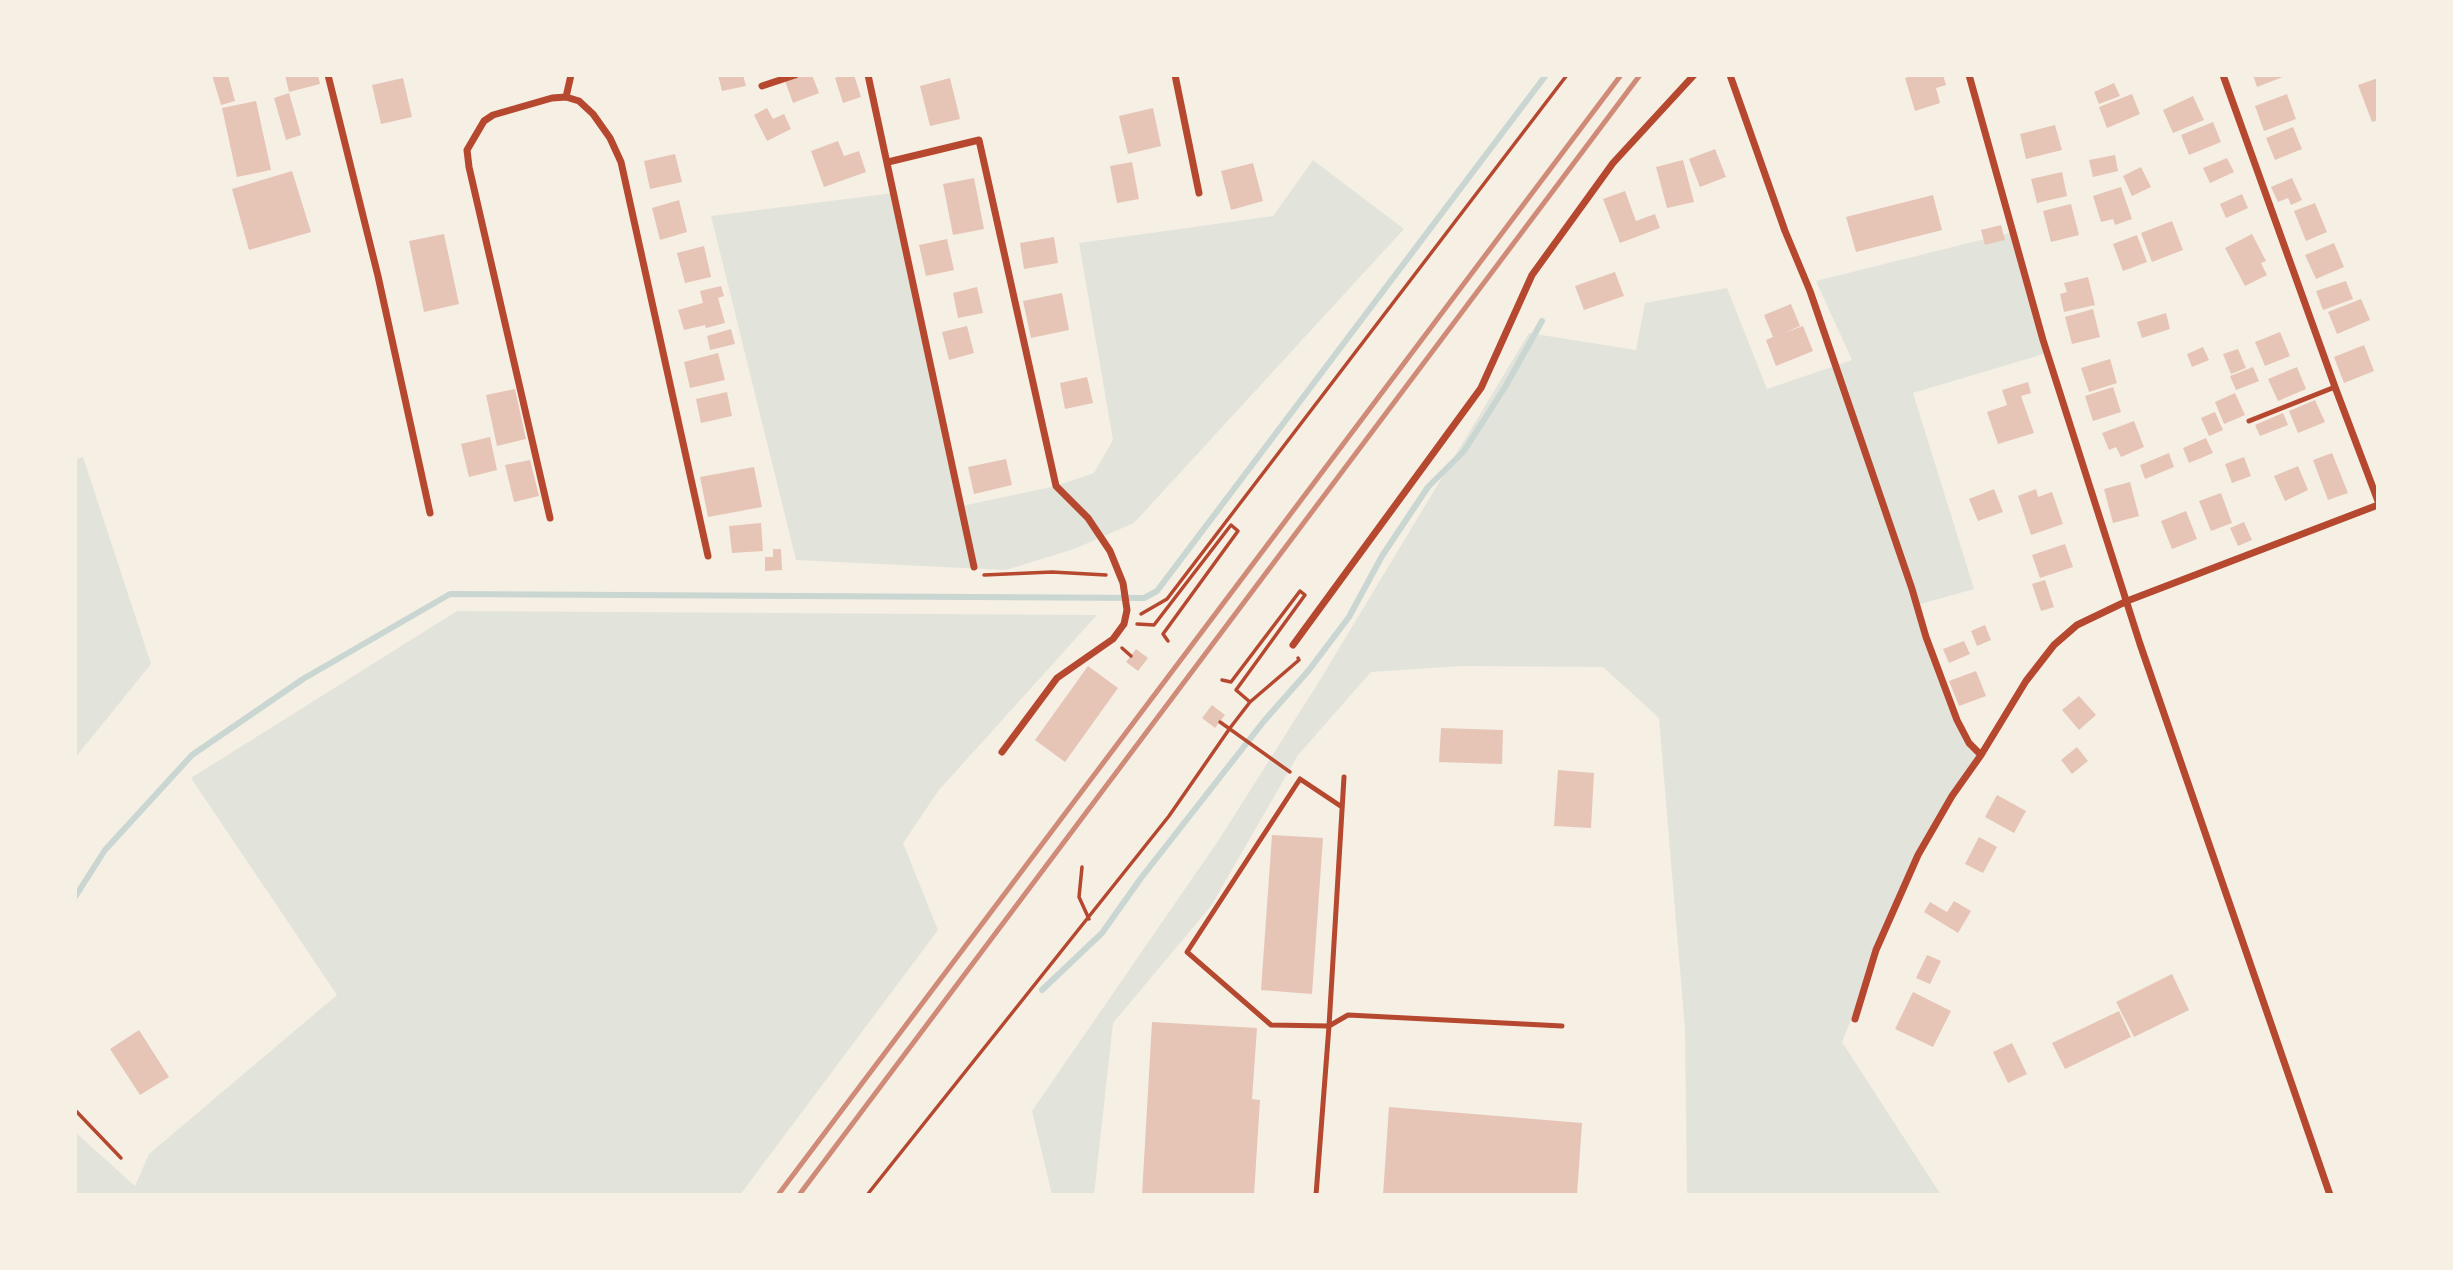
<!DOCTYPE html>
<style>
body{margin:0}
#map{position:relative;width:2453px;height:1270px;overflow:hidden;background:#f6efe4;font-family:"IBM Plex Serif",serif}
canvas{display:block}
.frame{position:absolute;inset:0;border:77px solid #f6efe4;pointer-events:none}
</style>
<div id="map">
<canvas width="2453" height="1270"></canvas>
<div class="frame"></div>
</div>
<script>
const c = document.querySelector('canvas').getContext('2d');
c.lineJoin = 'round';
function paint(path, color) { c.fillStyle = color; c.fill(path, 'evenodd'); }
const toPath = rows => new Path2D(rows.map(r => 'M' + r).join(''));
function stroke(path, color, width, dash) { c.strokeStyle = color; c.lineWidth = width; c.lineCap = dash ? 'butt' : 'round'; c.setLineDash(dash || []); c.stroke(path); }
const green = toPath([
 [1313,160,1404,229,1134,523,1074,549,1006,570,796,560,711,216,894,193,962,506,1056,486,1094,473,1113,440,1079,243,1273,216],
 [2013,232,2047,353,1913,393,1974,589,1917,605,1957,720,1981,755,1918,855,1842,1042,1941,1195,1687,1195,1685,1029,1659,718,1603,667,1461,666,1371,672,1298,755,1211,906,1113,1023,1094,1195,1052,1195,1032,1111,1220,838,1320,680,1529,333,1636,350,1645,303,1727,288,1767,389,1852,360,1816,281],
 [83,457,151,664,75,758,75,459],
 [457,611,1097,615,939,790,903,843,938,930,740,1195,75,1195,75,1132,135,1186,149,1154,337,995,191,778]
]);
const stream = toPath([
 [75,897,105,850,192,755,303,679,450,594,1144,598,1157,591,1546,75],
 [1042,990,1102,933,1141,878,1264,721,1309,670,1349,617,1382,556,1428,487,1464,451,1505,387,1542,321]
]);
const building = toPath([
 [212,75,228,75,235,101,221,105],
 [285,75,318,75,320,84,289,92],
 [718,75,743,75,746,86,722,91],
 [801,75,812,75,819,93,793,103,785,81],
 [842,75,854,75,861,97,843,103,835,78],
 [1915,75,1943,75,1946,85,1936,88,1940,103,1915,111,1905,78],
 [2253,75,2288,75,2257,87],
 [403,78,412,117,381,124,372,85],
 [950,78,960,119,930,126,920,86],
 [2378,78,2378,120,2372,122,2358,85],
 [2114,83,2120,96,2099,104,2094,92],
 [289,93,301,135,286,140,274,98],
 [2132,94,2140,114,2107,128,2099,107],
 [2287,94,2296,119,2264,131,2255,106],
 [2193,96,2204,120,2173,133,2163,110],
 [256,101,271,170,237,177,222,108],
 [767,108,773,119,784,114,791,129,767,141,754,115],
 [1153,108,1161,146,1128,154,1119,116],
 [2213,122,2221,142,2189,155,2181,135],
 [2055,125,2062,150,2026,159,2020,134],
 [2293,127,2302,149,2275,160,2266,138],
 [838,141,844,156,859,151,866,172,824,187,811,151],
 [1715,149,1726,177,1700,187,1689,159],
 [675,154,682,182,650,189,644,161],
 [2115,155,2118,171,2093,177,2089,160],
 [2227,158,2234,172,2210,183,2203,168],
 [1683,160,1694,202,1667,208,1656,167],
 [1132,162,1139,199,1117,203,1110,166],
 [1253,163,1263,201,1231,210,1221,171],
 [2141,167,2151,187,2132,196,2123,176],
 [292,171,311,232,249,250,232,189],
 [2062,172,2067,196,2037,203,2031,179],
 [974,178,984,229,953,235,943,184],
 [2292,178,2302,200,2291,205,2288,198,2278,202,2271,187],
 [2121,187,2132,219,2115,225,2113,219,2101,222,2093,196],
 [1625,191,1636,221,1655,214,1660,228,1620,243,1603,199],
 [2242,194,2248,208,2226,218,2220,204],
 [1933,195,1942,230,1856,252,1846,217],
 [679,200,687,232,660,240,652,208],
 [2315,203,2327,232,2306,241,2294,211],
 [2071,204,2079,235,2051,242,2043,211],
 [2172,221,2183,250,2152,262,2141,233],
 [2001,225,2005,240,1985,245,1981,230],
 [444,234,459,304,424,312,409,241],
 [2252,234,2266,261,2261,263,2267,275,2245,286,2225,248],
 [2137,235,2147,262,2123,271,2113,244],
 [1054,237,1058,263,1024,269,1020,243],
 [947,239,954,270,926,276,919,245],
 [2334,243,2344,267,2316,279,2305,255],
 [704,246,711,277,685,283,677,253],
 [1615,272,1624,296,1584,310,1575,286],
 [2088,277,2095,305,2064,312,2060,294,2067,292,2064,283],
 [2346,281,2353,299,2323,310,2316,291],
 [721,286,724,296,718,298,725,323,706,328,705,325,684,330,678,310,703,303,700,291],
 [977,287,983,313,958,318,953,293],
 [1062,293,1069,330,1031,338,1023,301],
 [2361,299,2370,320,2337,334,2328,312],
 [1791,304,1800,326,1783,333,1803,326,1813,351,1776,366,1766,340,1773,337,1764,315],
 [2093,309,2100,337,2072,344,2065,317],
 [2166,313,2170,329,2142,338,2137,322],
 [967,326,974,353,949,360,942,332],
 [731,329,735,344,710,350,707,336],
 [2280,332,2290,356,2265,366,2255,342],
 [2364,345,2374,371,2344,383,2334,357],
 [2203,347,2209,360,2192,367,2187,354],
 [2238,349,2246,368,2231,374,2223,354],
 [718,353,725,380,690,388,684,362],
 [2110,359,2117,383,2089,392,2081,368],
 [2253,367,2259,381,2236,390,2230,376],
 [2297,367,2306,389,2278,401,2268,379],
 [1087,377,1093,403,1065,409,1060,383],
 [2028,382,2031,393,2021,396,2034,433,1998,444,1987,412,2007,405,2002,390],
 [2113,387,2121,412,2093,421,2085,396],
 [515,389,526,439,497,446,486,395],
 [727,392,732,416,701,423,696,399],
 [2235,393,2245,415,2224,424,2215,402],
 [2315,400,2325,422,2298,433,2289,411],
 [2215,412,2223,430,2209,436,2201,418],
 [2283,413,2288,425,2260,436,2255,425],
 [2134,421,2144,447,2121,457,2116,447,2109,450,2102,433],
 [490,437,497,470,469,477,461,444],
 [2206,438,2213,453,2189,463,2183,448],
 [2169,453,2174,467,2145,479,2140,465],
 [2332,453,2348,493,2328,500,2313,460],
 [2244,457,2251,476,2232,483,2225,464],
 [1006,459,1012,485,974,494,968,467],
 [530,460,539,496,514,502,505,465],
 [2298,466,2308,490,2285,501,2274,476],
 [754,467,762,507,708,517,700,477],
 [2130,482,2139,516,2113,523,2104,489],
 [1994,489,2003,512,1978,521,1969,499],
 [2036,489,2038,497,2052,492,2063,524,2031,535,2018,496],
 [2221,493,2232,523,2211,531,2199,501],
 [2186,511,2197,539,2172,549,2161,521],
 [2244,522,2252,540,2238,546,2230,528],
 [761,523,763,551,732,553,729,526],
 [2065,544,2073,567,2040,578,2032,555],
 [773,549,781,549,782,570,765,571,765,557,773,557],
 [2045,580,2054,607,2041,611,2032,584],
 [1985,625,1991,640,1977,646,1971,631],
 [1964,641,1970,654,1949,663,1943,649],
 [1136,649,1148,658,1138,671,1126,662],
 [1088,666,1118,688,1065,762,1035,740],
 [1976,671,1986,696,1959,706,1949,681],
 [2079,696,2096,715,2079,730,2062,710],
 [1212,705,1225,715,1215,728,1202,718],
 [1441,728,1503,730,1502,764,1439,762],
 [2077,747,2088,761,2072,774,2061,760],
 [1558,770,1594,773,1591,828,1554,826],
 [1997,795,2026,811,2014,833,1985,817],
 [1272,835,1323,838,1312,994,1261,990],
 [1979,837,1997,847,1983,873,1965,864],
 [1954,901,1971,911,1958,933,1924,912,1930,902,1947,912],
 [1927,955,1941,961,1930,984,1916,978],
 [2172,974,2189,1010,2134,1037,2116,1002],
 [1913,992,1951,1011,1933,1047,1895,1029],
 [2119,1011,2131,1037,2065,1069,2052,1043],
 [1152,1022,1257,1028,1252,1099,1260,1100,1254,1195,1142,1195],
 [139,1030,169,1077,140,1095,110,1049],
 [2012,1043,2027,1074,2008,1083,1993,1052],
 [1389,1107,1582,1123,1577,1195,1383,1195]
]);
const path = toPath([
 [984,575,1052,572,1106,575],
 [1141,614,1167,599,1567,75],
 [1137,624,1154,625,1231,525,1238,531,1163,634,1168,641],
 [1122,648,1131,656],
 [1222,680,1231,682,1300,591,1305,595,1236,690,1250,702],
 [1220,722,1290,772],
 [1082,867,1079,897,1089,919],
 [75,1110,121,1158],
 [867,1195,1169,816,1230,728,1250,702,1299,660,1298,658]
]);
const service = toPath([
 [2249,421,2335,387],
 [1329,1026,1271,1025,1187,952,1300,779,1342,807],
 [1329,1026,1348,1015,1562,1026],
 [1316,1195,1329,1026,1344,777]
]);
const minor = toPath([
 [328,75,378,276,430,513],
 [868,75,974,567],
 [1175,75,1199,193],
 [1730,75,1785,231,1810,291,1912,589,1926,637,1957,720,1969,743,1981,755],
 [1969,75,2043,340,2140,644,2330,1195],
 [2223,75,2335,387,2378,501],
 [762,86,795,75],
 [566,97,579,101,593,114,610,138,621,162,708,556],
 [888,162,979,140,1056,486,1088,518,1110,551,1123,583,1127,610,1124,624,1113,639,1057,678,1002,752],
 [550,518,469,167,467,150,484,121,493,115,552,98,566,97,571,75],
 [1293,645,1481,388,1532,275,1613,163,1694,75],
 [1855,1019,1876,950,1918,855,1952,796,1981,755,2026,681,2054,645,2077,625,2127,601,2378,505]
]);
const rail = toPath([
 [778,1195,1621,75],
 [799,1195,1640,75]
]);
paint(green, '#e2e4dc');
stroke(stream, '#c9d6d2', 6);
paint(building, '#e6c5b7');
stroke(path, '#b5482f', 3.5);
stroke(service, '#b5482f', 5);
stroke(minor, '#b5482f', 7);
stroke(rail, '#cf8b77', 5);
</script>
